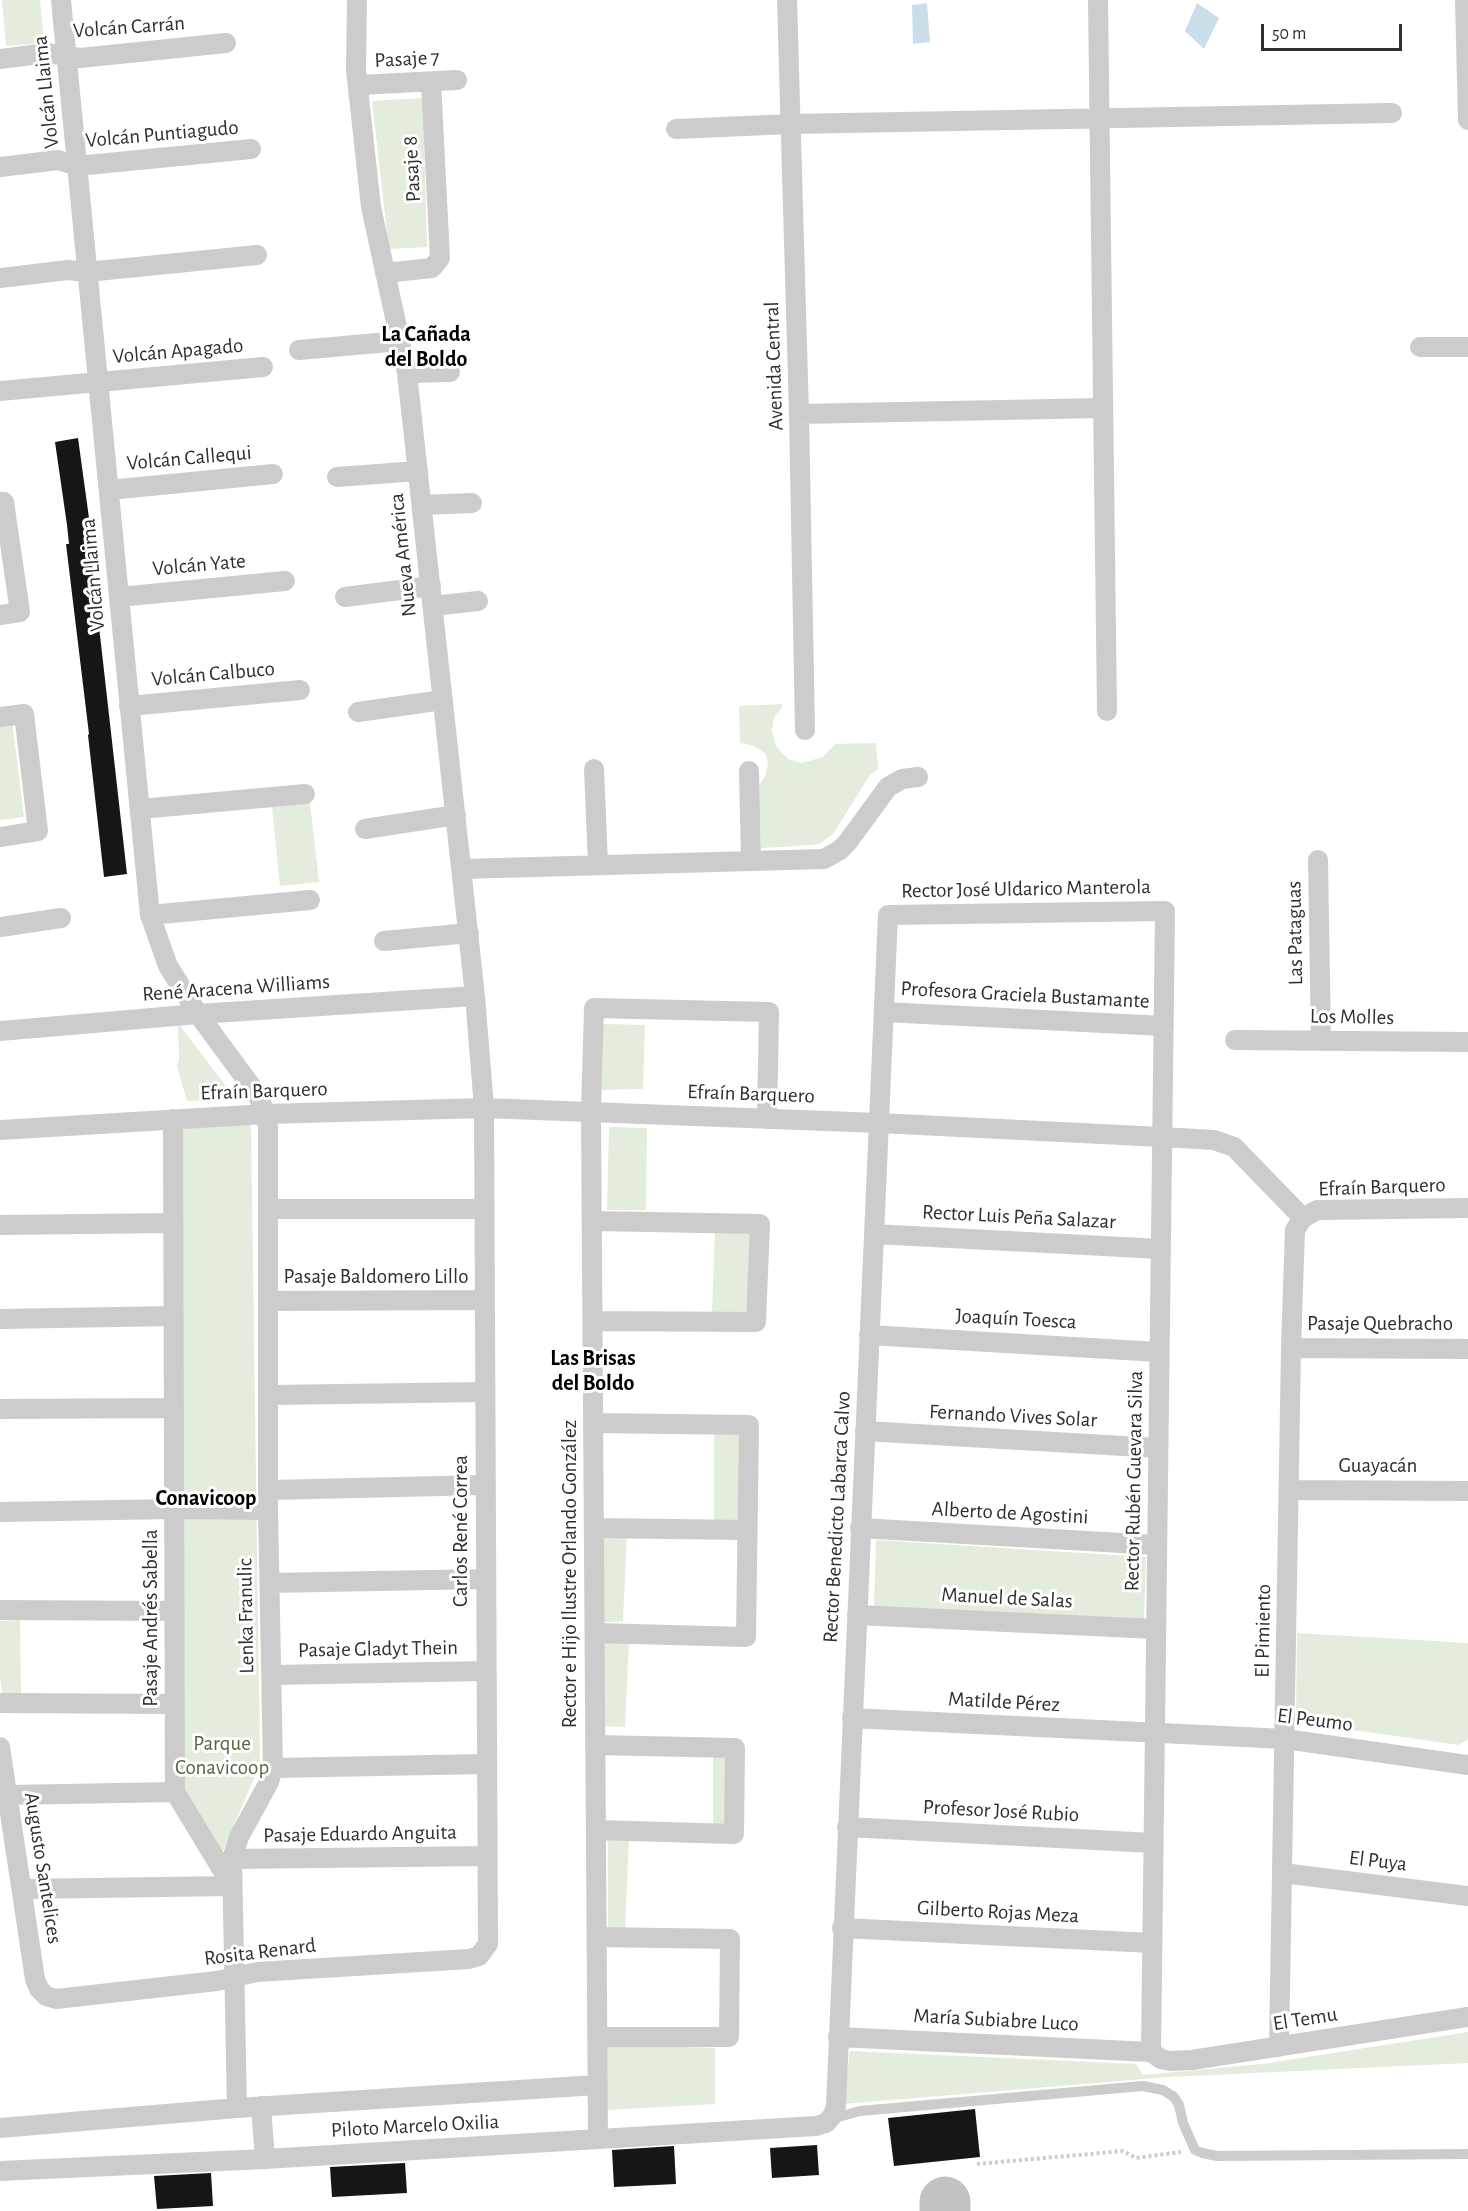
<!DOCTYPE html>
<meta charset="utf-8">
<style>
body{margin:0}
#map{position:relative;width:1468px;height:2211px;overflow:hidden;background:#fff;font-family:"Alegreya Sans",sans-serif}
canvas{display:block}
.scale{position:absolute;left:1261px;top:24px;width:141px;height:27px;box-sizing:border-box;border:3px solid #2f2f2f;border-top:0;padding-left:8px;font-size:18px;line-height:21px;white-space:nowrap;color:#2f2f2f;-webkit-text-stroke:4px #fff;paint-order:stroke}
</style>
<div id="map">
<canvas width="1468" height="2211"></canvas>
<div class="scale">50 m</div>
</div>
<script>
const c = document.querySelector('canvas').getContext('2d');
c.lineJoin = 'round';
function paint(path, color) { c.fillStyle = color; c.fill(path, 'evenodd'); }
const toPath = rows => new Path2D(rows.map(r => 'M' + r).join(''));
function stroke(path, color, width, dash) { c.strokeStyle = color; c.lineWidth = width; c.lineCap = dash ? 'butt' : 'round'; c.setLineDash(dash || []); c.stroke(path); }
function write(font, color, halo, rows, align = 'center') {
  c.font = font + ' "Alegreya Sans",sans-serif'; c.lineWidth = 6; c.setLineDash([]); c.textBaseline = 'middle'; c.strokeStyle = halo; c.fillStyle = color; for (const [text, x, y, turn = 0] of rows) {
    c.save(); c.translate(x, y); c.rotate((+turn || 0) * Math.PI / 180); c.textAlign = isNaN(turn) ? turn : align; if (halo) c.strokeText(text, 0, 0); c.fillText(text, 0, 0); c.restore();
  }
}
const green = toPath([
 [2,0,40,0,44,43,6,46],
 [423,98,427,247,389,249,372,101],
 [782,704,781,709,774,717,772,731,776,746,788,759,802,763,823,757,835,744,876,743,878,769,870,775,833,834,821,843,813,845,761,848,759,786,766,774,768,763,766,754,754,746,740,743,739,706],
 [12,720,24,817,0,820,0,722],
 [310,803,319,882,280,886,272,807],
 [178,1023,235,1098,187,1101,177,1067,179,1059],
 [603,1024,645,1025,643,1089,602,1090],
 [251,1122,260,1764,219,1860,184,1787,182,1124],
 [609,1127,647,1128,646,1210,607,1210],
 [715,1230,752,1231,750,1314,712,1313],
 [714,1428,746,1428,745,1526,714,1525],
 [604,1535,627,1535,623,1621,599,1623],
 [876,1540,1146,1557,1144,1620,874,1607],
 [20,1620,21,1697,3,1697,0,1678,0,1621],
 [1297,1633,1468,1643,1468,1739,1459,1745,1303,1723,1296,1719],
 [601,1641,629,1641,625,1727,601,1726],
 [713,1752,732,1753,731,1830,713,1829],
 [608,1835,629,1835,625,1932,608,1932],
 [1468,2032,1468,2063,1168,2077,843,2104,850,2051,1136,2064,1143,2075,1262,2064],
 [607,2044,715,2048,715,2104,605,2110]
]);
const water = toPath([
 [927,3,930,42,913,44,912,5],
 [1197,3,1219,18,1204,49,1185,31]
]);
const taxiway = toPath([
 [945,2202,945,2211]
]);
const building = toPath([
 [78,438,89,518,91,538,89,538,127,874,104,877,88,735,89,734,66,544,69,544,67,525,55,442],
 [975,2109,980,2157,894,2166,888,2118],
 [817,2145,819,2175,772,2178,770,2148],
 [674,2146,676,2184,614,2187,612,2150],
 [405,2163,407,2193,332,2197,330,2167],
 [211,2173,213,2206,157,2209,154,2176]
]);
const path = toPath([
 [977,2164,1123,2151,1136,2158,1181,2152]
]);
const service = toPath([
 [831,2119,860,2111,1143,2086,1163,2090,1174,2097,1179,2105,1183,2123,1195,2150,1202,2153,1217,2156,1468,2154]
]);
const minor = toPath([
 [61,0,150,915,168,966,198,1014,257,1094,266,1114,268,1128,268,1510,273,1768,269,1782,239,1837,232,1859,237,2108],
 [787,0,799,414,805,730],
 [1098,0,1107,711],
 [1465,0,1468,120],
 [0,59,47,53,80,58,226,43],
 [358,85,457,80],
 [676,129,791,124,1392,113],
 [0,167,58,160,77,166,251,149],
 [385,273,432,268,440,258,431,82],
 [0,278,68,270,87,272,257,255],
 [1420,347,1468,347],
 [299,350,400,341],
 [407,373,450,372],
 [0,391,263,367],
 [799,414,1103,408],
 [337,477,418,471],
 [109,490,273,474],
 [0,502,4,502,20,612,0,615],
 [422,505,472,503],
 [119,597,285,581],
 [345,597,431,586],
 [433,606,478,601],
 [129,706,300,690],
 [358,712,443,700],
 [0,717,24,714,38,831,0,837],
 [594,769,598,864],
 [749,771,751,861],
 [140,809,305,794],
 [365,829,456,815],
 [1318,860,1321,1041],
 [462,869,824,859,840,850,847,843,888,787,902,779,918,777],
 [150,915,310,900],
 [0,927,61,918],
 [384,941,469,933],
 [884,1012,1164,1026],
 [0,1031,198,1014,475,996],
 [1235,1040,1468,1042],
 [173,1119,175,1792,232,1886],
 [0,1130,266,1114,484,1108,879,1123,1162,1137,1214,1140,1234,1147,1303,1218],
 [268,1209,484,1209],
 [593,1221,760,1224,756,1322,593,1321],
 [0,1225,172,1223],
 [874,1234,1161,1249],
 [269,1301,484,1300],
 [0,1319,173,1316],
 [869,1335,1159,1352],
 [1291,1348,1468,1349],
 [269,1395,485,1392],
 [0,1409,173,1408],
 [594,1423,749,1425,746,1637,595,1633],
 [865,1431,1158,1448],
 [269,1490,485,1485],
 [1289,1490,1468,1491],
 [0,1512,174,1509,268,1510],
 [594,1528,747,1530],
 [860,1528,1157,1545],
 [269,1583,485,1579],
 [0,1610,175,1611],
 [857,1615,1156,1629],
 [271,1675,486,1671],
 [0,1703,175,1704],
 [852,1718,1285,1739,1468,1765],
 [595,1745,735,1748,734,1834,596,1830],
 [0,1747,35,1979,39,1989,46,1996,56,1999,217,1981,257,1972,469,1959,479,1956,488,1944,484,1108,475,996,407,373,371,207,356,70,357,0],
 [273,1768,486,1764],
 [8,1795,175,1792],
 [847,1827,1153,1843],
 [232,1859,487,1856],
 [1283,1873,1468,1896],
 [23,1889,232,1886],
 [842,1928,1152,1943],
 [597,1937,730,1939,729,2037,597,2037],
 [838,2037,1151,2052],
 [1279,2047,1291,1348,1295,1230,1303,1218,1317,1210,1468,1208],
 [1151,2052,1161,2059,1170,2061,1192,2060,1468,2017],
 [261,2106,265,2159],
 [0,2128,237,2108,597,2085],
 [598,2139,591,1112,594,1008,769,1012,767,1119],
 [0,2171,265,2159,816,2126,826,2123,833,2115,836,2106,888,915,1165,911,1151,2052]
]);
const streetNames = [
 ["Volcán Carrán",129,27,-4],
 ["Pasaje 7",407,59,-3],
 ["Volcán Llaima",46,92,-96],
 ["Volcán Puntiagudo",162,134,-5],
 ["Pasaje 8",412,169,-93],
 ["Volcán Apagado",178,351,-5],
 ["Avenida Central",774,366,-92],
 ["Volcán Callequi",189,458,-5],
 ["Nueva América",403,555,-96],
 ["Volcán Yate",199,565,-5],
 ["Volcán Llaima",93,575,-95],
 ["Volcán Calbuco",213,674,-5],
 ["Rector José Uldarico Manterola",1026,889,-1],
 ["Las Pataguas",1295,933,-91],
 ["René Aracena Williams",236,988,-4],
 ["Profesora Graciela Bustamante",1025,995,3],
 ["Los Molles",1352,1017,1],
 ["Efraín Barquero",264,1091,-2],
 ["Efraín Barquero",751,1094,2],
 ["Efraín Barquero",1382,1187,-2],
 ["Rector Luis Peña Salazar",1019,1217,3],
 ["Pasaje Baldomero Lillo",376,1277],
 ["Joaquín Toesca",1016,1319,3],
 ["Pasaje Quebracho",1380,1324],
 ["Fernando Vives Solar",1013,1416,3],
 ["Guayacán",1378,1466],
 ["Rector Rubén Guevara Silva",1134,1481,-89],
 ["Alberto de Agostini",1010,1513,3],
 ["Rector Benedicto Labarca Calvo",837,1517,-87],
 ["Carlos René Correa",461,1531,-90],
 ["Rector e Hijo Ilustre Orlando González",570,1574,-90],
 ["Manuel de Salas",1007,1598,3],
 ["Lenka Franulic",246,1616,-91],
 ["Pasaje Andrés Sabella",151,1618,-90],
 ["El Pimiento",1263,1631,-89],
 ["Pasaje Gladyt Thein",378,1649,-1],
 ["Matilde Pérez",1004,1702,3],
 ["El Peumo",1315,1720,7],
 ["Profesor José Rubio",1001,1811,3],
 ["Pasaje Eduardo Anguita",360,1834,-1],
 ["El Puya",1378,1861,7],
 ["Augusto Santelices",43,1868,81],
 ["Gilberto Rojas Meza",998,1912,3],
 ["Rosita Renard",260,1952,-7],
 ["El Temu",1305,2019,-9],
 ["María Subiabre Luco",996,2020,3],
 ["Piloto Marcelo Oxilia",415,2126,-3]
];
const parkNames = [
 ["Parque",222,1744],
 ["Conavicoop",222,1768]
];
const neighbourhoodNames = [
 ["La Cañada",426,334],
 ["del Boldo",426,359],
 ["Las Brisas",593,1358],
 ["del Boldo",593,1383],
 ["Conavicoop",206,1498]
];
paint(green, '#e4ecdd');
paint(water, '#caddeb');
stroke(taxiway, '#c2c2c2', 51);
paint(building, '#161616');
stroke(path, '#ccc', 4, [3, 3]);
stroke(service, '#ccc', 10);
stroke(minor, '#ccc', 20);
write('21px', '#2f2f2f', '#fff', streetNames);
write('21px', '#50693e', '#fff', parkNames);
write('bold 22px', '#000', '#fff', neighbourhoodNames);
</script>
